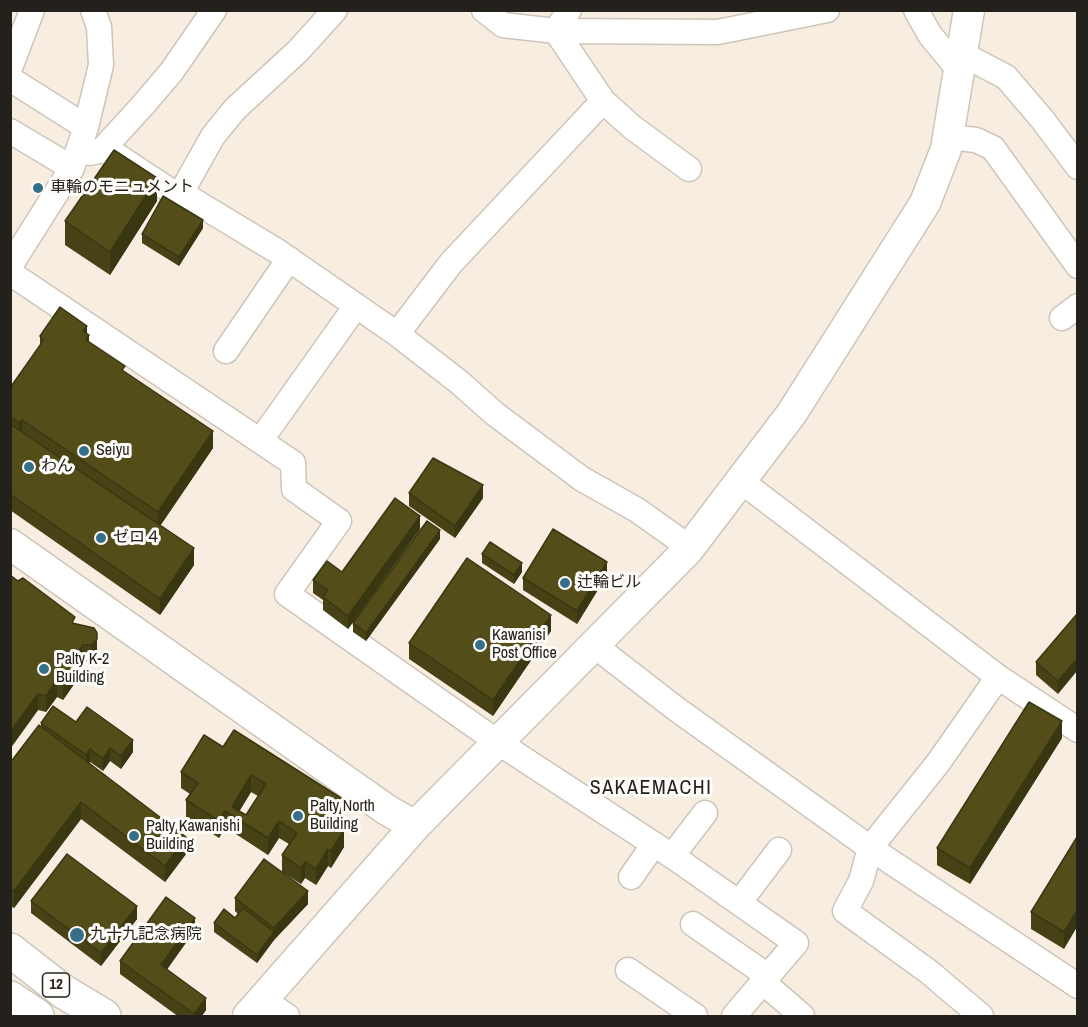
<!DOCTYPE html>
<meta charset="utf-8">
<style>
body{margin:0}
#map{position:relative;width:1088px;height:1027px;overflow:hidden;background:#f7ede1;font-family:"Archivo Narrow",sans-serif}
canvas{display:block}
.frame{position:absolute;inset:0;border:12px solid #24211c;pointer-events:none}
</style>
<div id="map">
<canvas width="1088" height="1027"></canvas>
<div class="frame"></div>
</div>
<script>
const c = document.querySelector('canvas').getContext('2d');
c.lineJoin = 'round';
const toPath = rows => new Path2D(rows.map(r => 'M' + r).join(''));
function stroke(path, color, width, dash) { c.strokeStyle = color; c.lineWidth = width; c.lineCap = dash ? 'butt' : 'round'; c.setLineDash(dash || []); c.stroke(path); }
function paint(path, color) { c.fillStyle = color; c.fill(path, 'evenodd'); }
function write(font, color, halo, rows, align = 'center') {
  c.font = font + ' "Archivo Narrow","Noto Sans JP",sans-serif'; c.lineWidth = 6; c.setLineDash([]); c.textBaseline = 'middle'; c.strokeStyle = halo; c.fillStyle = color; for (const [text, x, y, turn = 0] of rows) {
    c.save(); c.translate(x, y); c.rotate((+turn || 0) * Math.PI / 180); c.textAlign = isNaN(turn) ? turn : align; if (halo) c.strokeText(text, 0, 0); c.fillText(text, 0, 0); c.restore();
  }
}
const minor = toPath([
 [484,10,503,25,556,31,718,32,827,10],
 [916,10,930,35,959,70],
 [962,54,1006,77,1042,119,1078,167],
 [10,68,32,10],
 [10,79,86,127],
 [603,101,632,127,689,169],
 [10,131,72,168],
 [948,137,976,140,993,148,1078,266],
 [102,150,116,155,172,192,181,193,277,251,397,334,459,382,495,414,582,479,637,510,675,537,688,550],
 [90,153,102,150,144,104,172,71,214,10],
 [181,193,213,136,235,109,298,51,335,10],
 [10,266,72,168,86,127,101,65,99,27,93,10],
 [10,273,293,463,294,489,339,521,287,594,499,743,678,860,796,943,734,1016],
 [1062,318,1078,306],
 [397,334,451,263,603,101,556,31,569,10],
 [226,351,289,259],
 [260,441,356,306],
 [741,481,998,677,1078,730],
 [595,646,675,708,873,850,1078,986],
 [672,856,705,813],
 [631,877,654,844],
 [739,903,779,850],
 [693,924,768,976],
 [628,970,695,1016],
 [763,982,802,1016],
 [262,999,287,1016],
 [981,1016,929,972,845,911,861,881,870,848,938,763,998,677]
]);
const tertiary = toPath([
 [10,544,387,810,415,826],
 [248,1016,415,826,688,550,792,413,925,203,946,149,969,10]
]);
const primary = toPath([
 [10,950,64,992,104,1016],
 [10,998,37,1016]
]);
const wall = toPath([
 [157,201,110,275,65,245,65,221],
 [203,228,179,266,142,243,142,234],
 [87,334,89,342,213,448,160,526,194,565,160,615,10,510,10,388,40,346,40,336],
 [409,493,483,498,455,538,409,506],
 [420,529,348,629,323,610,323,600,313,593,313,580,342,572],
 [440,539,366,641,353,632,353,623],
 [482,554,522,572,514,584,482,563],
 [10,575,75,624,94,628,97,656,91,662,83,662,77,670,77,680,63,700,57,697,46,712,38,710,10,749],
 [607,575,577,624,523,590,523,578],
 [1077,614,1058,694,1036,675,1036,662],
 [551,631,493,716,409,659,409,643],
 [76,722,133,752,121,769,110,761,103,771,90,762,89,763,186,854,165,882,81,819,14,908,10,906,10,763,41,727,41,723],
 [1062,738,970,884,937,865,937,848],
 [223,747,341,814,334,824,344,847,331,868,328,866,316,885,305,878,301,884,282,872,282,855,289,844,279,838,268,855,225,827,219,838,186,817,186,800,190,794,181,788,181,772],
 [251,792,258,796,246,815,239,811],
 [1077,837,1064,949,1031,929,1031,912],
 [235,898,308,904,274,940,257,963,214,932,214,923,235,918,238,914,235,911],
 [31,901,137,919,101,966,31,913],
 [195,930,167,969,206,1010,201,1017,179,1017,120,974,120,961]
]);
const shadedWall = toPath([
 [157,178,157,201,110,275,110,252],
 [203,220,203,228,179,266,179,257],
 [87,326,87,338,89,335,89,351,83,331],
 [22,420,22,437,19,439,19,423],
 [213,431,213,448,158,529,158,512],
 [483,485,483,498,455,538,455,526],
 [420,516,420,529,348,629,348,616],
 [440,530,440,539,366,641,366,633],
 [194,548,194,565,160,615,160,599],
 [607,562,607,575,577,624,577,611],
 [522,563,522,572,514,584,514,575],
 [551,615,551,631,493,716,493,700],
 [97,639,97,656,91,662,91,645],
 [83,645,83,662,77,670,77,680,63,700,63,684,73,659],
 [1077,659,1077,671,1058,694,1058,681],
 [57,680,57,697,46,712,46,696],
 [38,694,38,710,10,749,10,732],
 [1062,721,1062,738,970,884,970,868],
 [133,740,133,752,121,769,121,756],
 [110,748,110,761,103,771,103,759],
 [90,749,90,762,86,768,86,755],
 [251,775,251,792,236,817,232,807],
 [341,798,341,814,327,836,327,819],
 [81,802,81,819,14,908,14,891],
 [225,811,225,827,219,838,219,821],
 [279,821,279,838,268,855,268,838],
 [344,830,344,847,331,868,331,851],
 [186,837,186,854,165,882,165,866],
 [328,849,328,866,316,885,316,869],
 [305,862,305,878,301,884,301,868],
 [308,891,308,904,274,940,257,963,257,955,274,932,274,928],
 [137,906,137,919,101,966,101,953],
 [1077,910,1077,927,1064,949,1064,932],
 [195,918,195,930,161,978,161,965],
 [206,998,206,1010,201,1017,194,1017,194,1014]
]);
const building = toPath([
 [114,150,157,178,110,252,65,221,114,150],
 [163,196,203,220,179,257,142,234,163,196],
 [60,307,87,326,83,331,89,335,86,340,125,366,122,370,213,431,158,512,22,420,19,423,10,417,10,388,43,341,40,336,60,307],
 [10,424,194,548,160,599,10,494,10,424],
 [433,458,483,485,455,526,409,493,433,458],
 [395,498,420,516,348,616,323,597,328,590,313,580,327,561,342,572,395,498],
 [427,521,440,530,366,633,353,623,427,521],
 [553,529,607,562,577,611,523,578,553,529],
 [490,542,522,563,514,575,482,554,490,542],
 [467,558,551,615,493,700,409,643,467,558],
 [10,575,18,581,23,578,75,617,72,623,94,628,97,633,97,639,91,645,83,645,73,659,77,663,63,684,57,680,46,696,38,694,10,732,10,575],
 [1077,614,1077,659,1058,681,1036,662,1077,614],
 [1029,702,1062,721,970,868,937,848,1029,702],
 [53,706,76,722,87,707,133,740,121,756,110,748,103,759,90,749,86,755,41,723,53,706],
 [39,725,186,837,165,866,81,802,14,891,10,889,10,763,39,725],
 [234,730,341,798,327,819,344,830,331,851,328,849,316,869,305,862,301,868,282,855,297,833,279,821,268,838,225,811,219,821,186,800,198,783,181,772,204,735,223,747,234,730],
 [251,775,266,784,246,815,232,807,251,775],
 [1077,837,1077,910,1064,932,1031,912,1077,837],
 [67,854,137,906,101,953,31,901,67,854],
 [264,859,308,891,274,928,235,898,264,859],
 [166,897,195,918,161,965,206,998,194,1014,120,961,166,897],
 [243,908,274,932,257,955,214,923,224,909,235,918,243,908]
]);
const markers = [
 [38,188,6,"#356f88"],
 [84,451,6,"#356f88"],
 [29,467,6,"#356f88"],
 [101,538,6,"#356f88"],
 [565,583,6,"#356f88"],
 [480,645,6,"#356f88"],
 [44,669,6,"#356f88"],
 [298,816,6,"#356f88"],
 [134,836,6,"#356f88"],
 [77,935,8,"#356f88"]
];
const shields = [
 [56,985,27]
];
const shieldNames = [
 ["12",56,985]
];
const poiNames = [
 ["車輪のモニュメント",50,188],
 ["Seiyu",96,451],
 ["わん",41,467],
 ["ゼロ４",113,538],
 ["辻輪ビル",577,583],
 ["Kawanisi",492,636],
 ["Post Office",492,654],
 ["Palty K-2",56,660],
 ["Building",56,678],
 ["Palty North",310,807],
 ["Building",310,825],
 ["Palty Kawanishi",146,827],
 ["Building",146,845],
 ["九十九記念病院",90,935]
];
const quarterNames = [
 ["SAKAEMACHI",651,789]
];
stroke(minor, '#cec5b9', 27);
stroke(tertiary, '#cec5b9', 33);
stroke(primary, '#cec5b9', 36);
stroke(minor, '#fff', 24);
stroke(tertiary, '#fff', 30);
stroke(primary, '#fff', 33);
paint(wall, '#474216');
paint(shadedWall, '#393612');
paint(building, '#524d19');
stroke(building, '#393612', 1.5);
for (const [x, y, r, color] of markers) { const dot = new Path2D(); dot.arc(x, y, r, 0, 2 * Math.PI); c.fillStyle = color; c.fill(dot); stroke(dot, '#fefcf9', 2); }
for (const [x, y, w] of shields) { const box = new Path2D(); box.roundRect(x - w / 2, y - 12, w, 24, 4.5); c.fillStyle = '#fefcf9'; c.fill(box); stroke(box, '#24211c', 1.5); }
write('bold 15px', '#24211c', null, shieldNames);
write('16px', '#24211c', '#fefcf9', poiNames, 'left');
c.letterSpacing = '1.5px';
write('20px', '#24211c', '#fefcf9', quarterNames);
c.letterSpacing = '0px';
</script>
